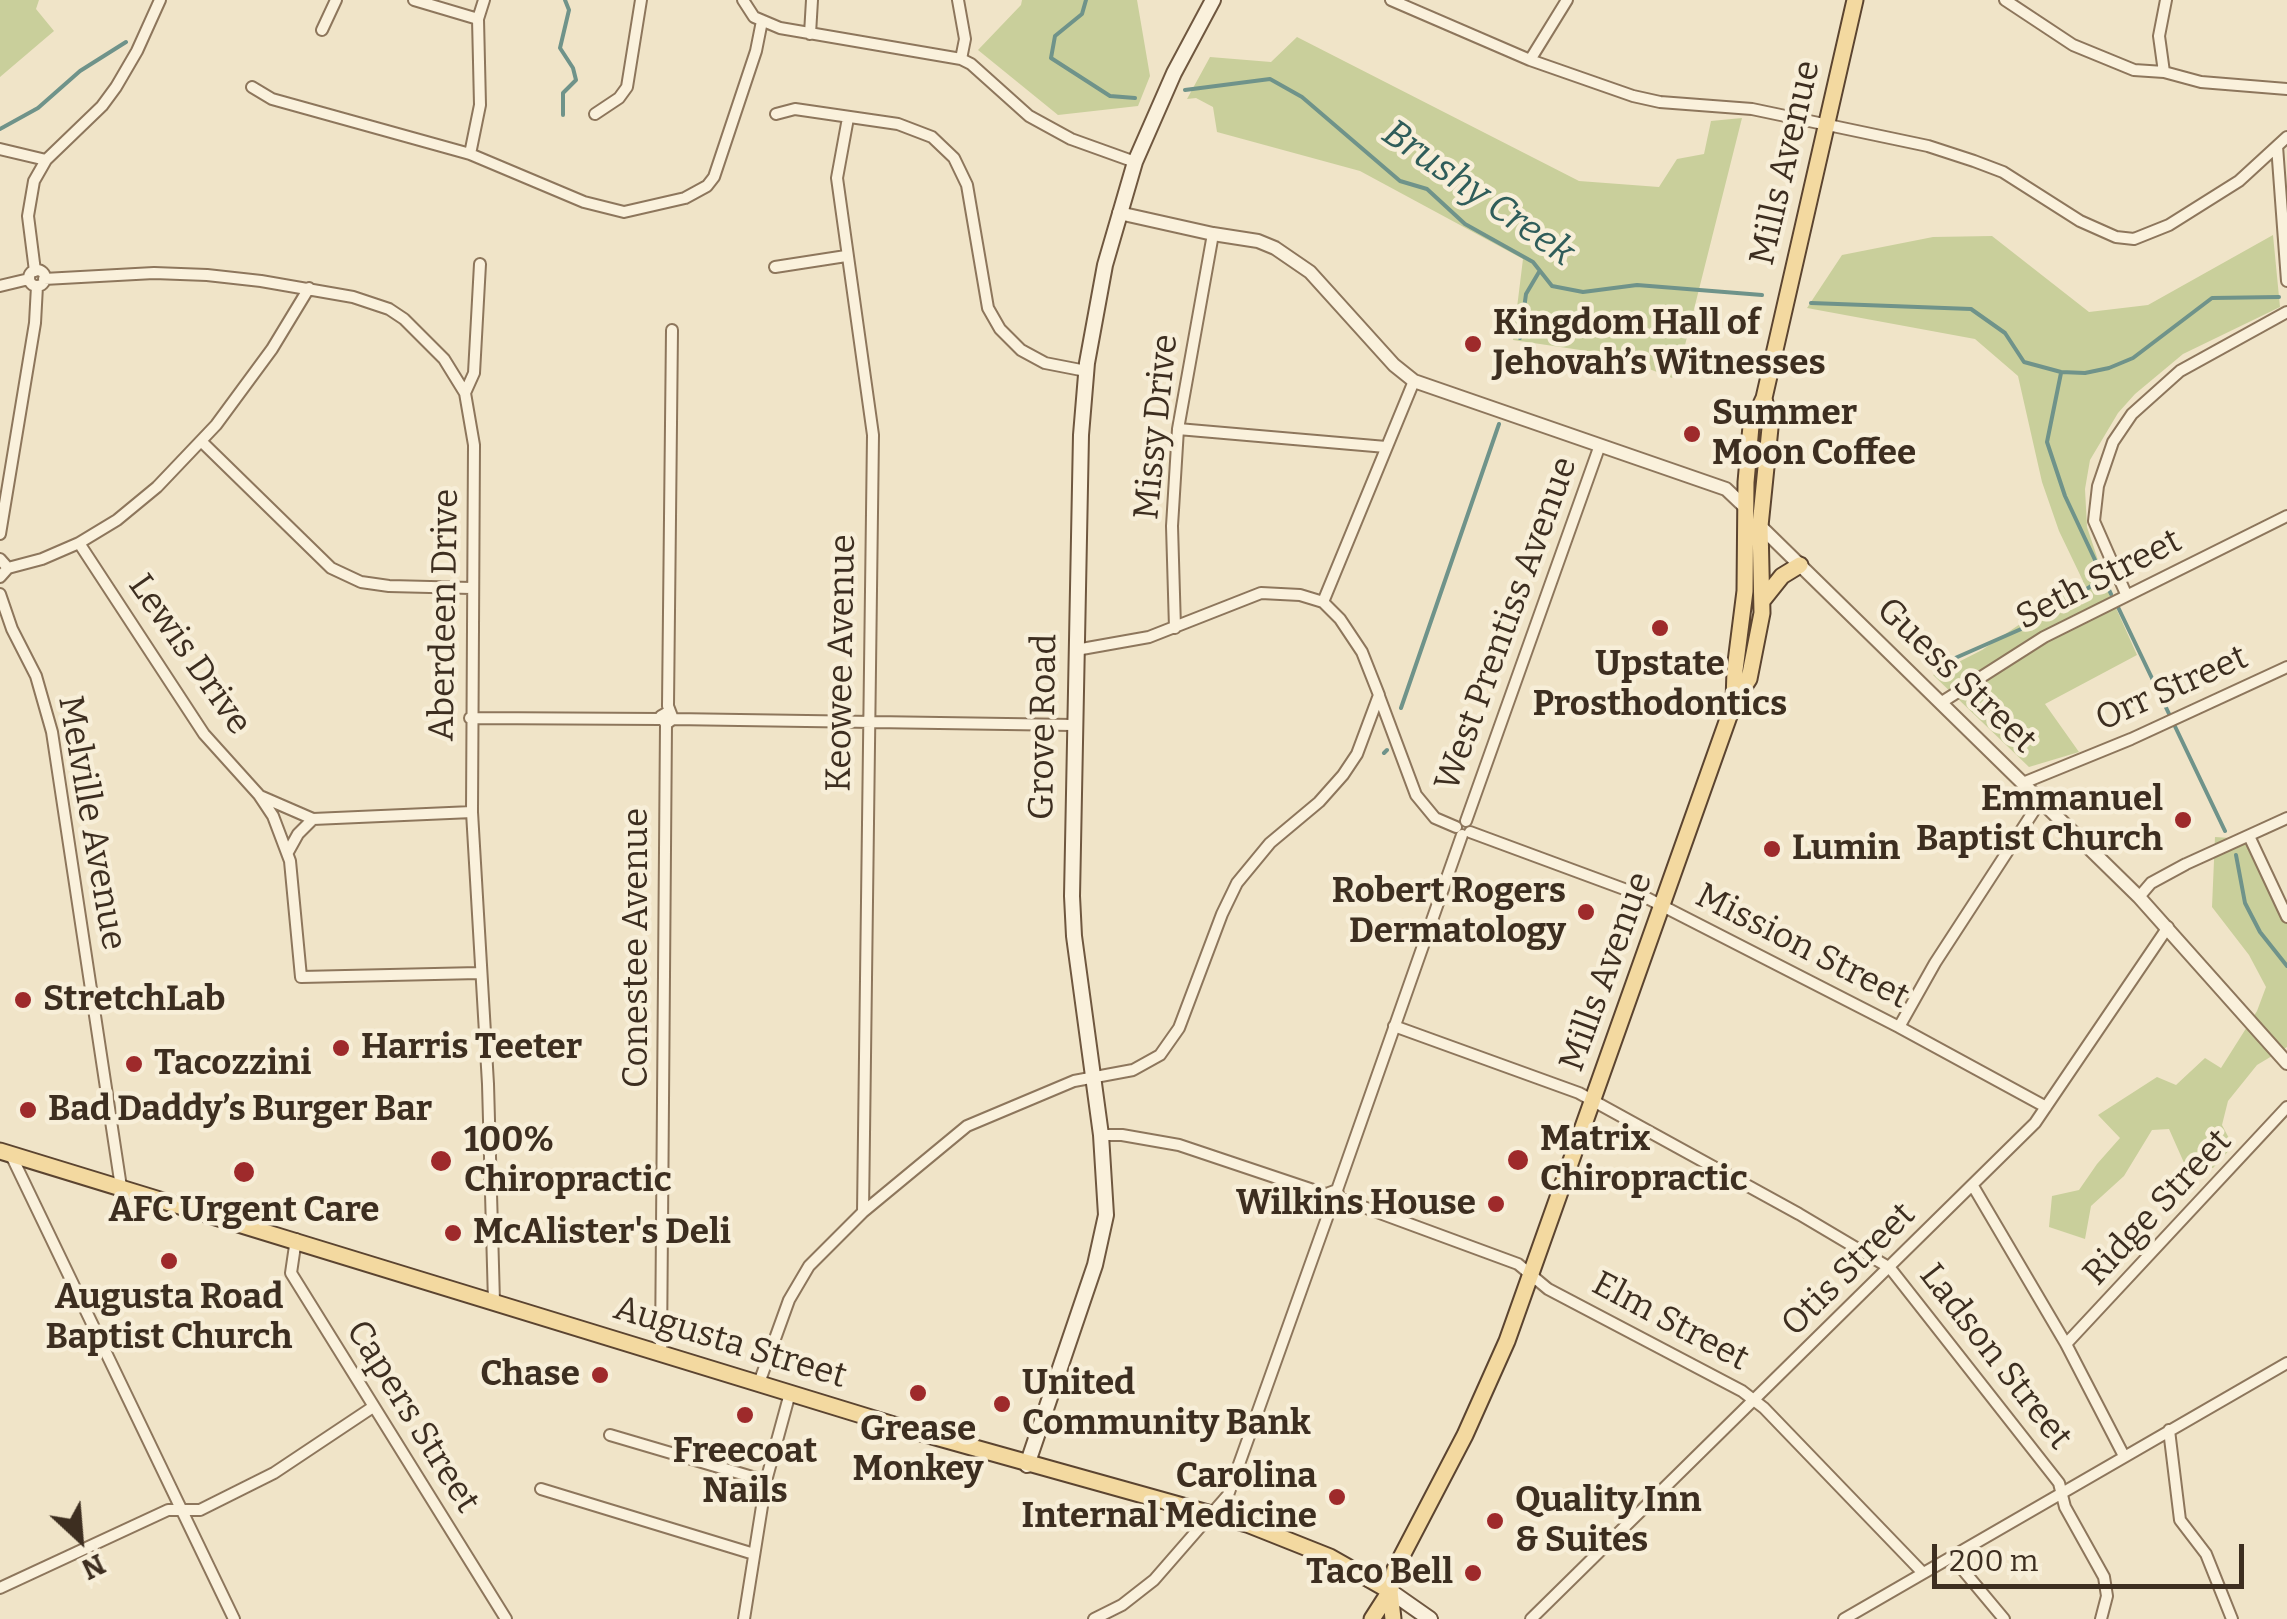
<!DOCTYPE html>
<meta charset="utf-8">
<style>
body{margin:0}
#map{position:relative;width:2287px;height:1619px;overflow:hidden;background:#f0e4c8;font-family:Bitter,serif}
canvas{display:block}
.north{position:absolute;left:30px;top:1489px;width:100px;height:100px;-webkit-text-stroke:8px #f7eed8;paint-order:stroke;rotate:154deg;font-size:28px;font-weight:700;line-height:40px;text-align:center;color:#3d2e20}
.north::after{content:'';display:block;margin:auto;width:35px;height:45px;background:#3d2e20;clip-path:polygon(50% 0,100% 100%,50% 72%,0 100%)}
.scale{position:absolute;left:1932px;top:1544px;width:312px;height:45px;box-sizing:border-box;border:5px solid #3d2e20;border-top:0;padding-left:12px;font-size:30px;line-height:35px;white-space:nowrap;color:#3d2e20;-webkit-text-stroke:8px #f7eed8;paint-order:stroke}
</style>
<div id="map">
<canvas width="2287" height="1619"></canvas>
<div class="north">N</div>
<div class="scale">200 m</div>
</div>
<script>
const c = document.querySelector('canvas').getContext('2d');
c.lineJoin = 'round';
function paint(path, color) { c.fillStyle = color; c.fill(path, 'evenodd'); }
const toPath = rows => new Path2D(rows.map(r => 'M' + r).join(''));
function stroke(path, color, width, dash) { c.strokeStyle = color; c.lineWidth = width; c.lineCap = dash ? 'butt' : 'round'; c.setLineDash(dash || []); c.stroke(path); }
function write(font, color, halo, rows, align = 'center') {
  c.font = font + ' Bitter,serif'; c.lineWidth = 9; c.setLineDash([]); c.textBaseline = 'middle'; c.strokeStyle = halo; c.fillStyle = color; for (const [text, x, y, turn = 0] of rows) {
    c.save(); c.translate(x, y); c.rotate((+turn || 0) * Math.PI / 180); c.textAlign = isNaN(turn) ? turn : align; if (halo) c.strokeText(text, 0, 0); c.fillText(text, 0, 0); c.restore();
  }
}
const green = toPath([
 [0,0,39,0,36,9,54,31,0,77],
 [1022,0,1137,0,1150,76,1138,106,1058,115,978,50,1021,5],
 [1297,37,1579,181,1659,187,1677,159,1704,154,1711,121,1742,118,1683,353,1672,378,1614,355,1513,340,1523,259,1360,171,1217,132,1213,107,1196,98,1187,99,1210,57,1271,62],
 [2273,235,2280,307,2183,354,2135,394,2118,413,2090,460,2085,489,2087,527,2108,590,2137,655,2045,704,2079,752,2029,767,1933,675,1982,650,2083,581,2059,531,2042,482,2018,376,1975,339,1807,308,1842,255,1933,237,1992,236,2089,312,2148,305],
 [2215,837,2246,839,2287,909,2287,1047,2257,1065,2228,1101,2222,1125,2233,1146,2213,1168,2185,1165,2169,1129,2152,1130,2124,1176,2091,1206,2085,1239,2049,1227,2052,1196,2079,1190,2097,1164,2120,1138,2098,1115,2157,1077,2176,1085,2205,1058,2221,1068,2257,1011,2266,987,2249,955,2212,907]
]);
const stream = toPath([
 [1086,0,1082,14,1055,36,1051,58,1110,96,1135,98],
 [1185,90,1270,79,1302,97,1400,181,1427,189,1465,224,1533,262,1552,286,1583,292,1637,285,1762,295],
 [563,115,563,93,576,80,573,68,560,48,569,10,565,0],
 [0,129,38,108,80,71,126,42],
 [1811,303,1971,309,2005,333,2024,362,2061,372,2085,373,2109,368,2133,358,2212,298,2279,297],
 [1520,338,1526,294,1539,272],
 [2061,373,2047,442,2065,496,2111,594],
 [2117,605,2225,831],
 [1937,666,2028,626,2104,578],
 [1401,708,1499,424],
 [1384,753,1387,750],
 [2236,855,2245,903,2260,932,2287,966]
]);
const minor = toPath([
 [414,0,478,19],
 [743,0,754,17,780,28,961,59,971,64,1029,116,1071,139,1135,162],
 [958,0,965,39,961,59],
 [1391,0,1530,60,1633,96,1660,102,1752,109,1928,146,1974,161,2003,172,2080,221,2116,237,2134,239,2169,225,2239,181,2287,137],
 [2005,0,2073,45,2134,70,2164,72,2201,82,2287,89],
 [322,30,336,0],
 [810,34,812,0],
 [1530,60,1567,0],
 [2164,72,2159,36,2166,0],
 [252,87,272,99,470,154,584,202,624,212,685,198,707,186,714,177,756,51,762,21],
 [595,114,619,98,627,87,641,0],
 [776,114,795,109,898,124,932,137,954,158,967,185,988,308,1000,329,1021,350,1045,363,1086,371],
 [848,118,837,178,873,435,863,1212],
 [2277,146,2287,281],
 [0,149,46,160],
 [470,154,480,105,478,19,484,0],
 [775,267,846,256],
 '29 278a8 8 0 1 1 16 0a8 8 0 1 1-16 0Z',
 [35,271,28,216,34,181,46,160,102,106,116,87,137,51,160,0],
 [44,279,154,273,207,275,261,281,353,297,389,309,404,319,444,359,465,393,474,445,472,812,488,1084,494,1302],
 [0,286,29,279],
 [465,393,474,373,480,264],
 [1178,429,1386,447],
 [202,442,331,568,361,582,389,586,471,588],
 [0,534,35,323,37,286],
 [79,543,204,734,259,795,273,816,290,861,301,977,479,973],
 [0,559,8,568,0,577],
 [8,568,42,559,79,543,117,520,157,487,216,425,272,349,309,288],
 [0,594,12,629,36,676,52,732,121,1187],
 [2126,594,2094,521,2098,486,2113,442,2132,414,2180,371,2287,312],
 [1323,602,1414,381],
 [1175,628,1172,526,1178,429,1213,234],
 [1379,696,1416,795,1435,818,1456,827],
 [1942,702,2044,637,2287,516],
 [668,712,661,716,666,724,673,719,668,706,672,330],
 [470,718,661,719],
 [673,719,1073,725],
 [2023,783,2131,739,2287,667],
 [260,796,313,819],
 [1466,821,1600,445],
 [1470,832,1643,896,1899,1027,2046,1107],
 [2249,836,2287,917],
 [288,852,298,834,313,819,472,812],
 [2139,897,2151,883,2186,864,2287,818],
 [1394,1026,1579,1093,1799,1214,1890,1268,2059,1483,2065,1507,2104,1577,2107,1596,2101,1619],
 [1899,1027,1935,963,2041,800],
 [1101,1135,1122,1135,1179,1145,1328,1195],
 [11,1155,234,1619],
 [1973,1186,2066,1344,2124,1456],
 [1337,1190,1329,1193,1331,1200,1339,1198,1337,1190,1462,835],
 [1339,1198,1518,1264,1548,1289,1742,1391,1764,1408,1923,1573],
 [296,1239,291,1273,506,1619],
 [2066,1344,2287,1107],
 [661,1352,666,724],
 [759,1383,789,1300,809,1266,863,1212,967,1126,1074,1081,1133,1070,1160,1055,1179,1028,1222,914,1237,883,1270,843,1319,802,1343,775,1357,754,1379,695,1362,652,1340,619,1323,602,1300,595,1261,593,1149,637,1076,650],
 [2169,1430,2180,1520,2206,1554,2232,1619],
 [610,1435,766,1481],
 [541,1489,754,1554],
 [1953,1558,2004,1619],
 [0,1588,168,1510,200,1510,274,1473,373,1407],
 [744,1619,766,1481,790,1393],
 [1094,1619,1122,1605,1154,1580,1228,1495,1333,1201],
 [1531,1619,2035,1123,2168,927],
 [1844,1619,2287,1363]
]);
const tertiary = toPath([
 [1119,213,1213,234,1258,241,1275,248,1310,272,1394,365,1414,381,1726,489,1746,508],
 [1758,524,2139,897,2287,1063]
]);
const secondary = toPath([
 [1027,1465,1095,1265,1106,1215,1101,1135,1074,936,1072,896,1081,435,1087,363,1105,265,1135,162,1174,73,1213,0],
 [1390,1591,1430,1619]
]);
const primary = toPath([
 [1762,601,1782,576,1800,565],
 [1734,702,1735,670,1745,591,1746,482,1751,426,1764,398,1855,0],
 [0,1151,907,1429,1247,1524,1330,1557,1390,1591],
 [1372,1619,1390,1591],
 [1393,1619,1390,1591,1395,1569,1465,1435,1507,1341,1734,702,1749,679,1762,613,1760,526,1770,428,1764,398]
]);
const markers = [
 [1473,344,10,"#9e2a2b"],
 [1692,434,10,"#9e2a2b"],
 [1660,628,10,"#9e2a2b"],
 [2183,820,10,"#9e2a2b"],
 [1772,849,10,"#9e2a2b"],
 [1586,912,10,"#9e2a2b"],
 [23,1000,10,"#9e2a2b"],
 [341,1048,10,"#9e2a2b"],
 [134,1064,10,"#9e2a2b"],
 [28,1110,10,"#9e2a2b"],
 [1518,1160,12,"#9e2a2b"],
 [441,1161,12,"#9e2a2b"],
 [244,1172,12,"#9e2a2b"],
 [1496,1204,10,"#9e2a2b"],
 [453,1233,10,"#9e2a2b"],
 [169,1261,10,"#9e2a2b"],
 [600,1375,10,"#9e2a2b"],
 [918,1393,10,"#9e2a2b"],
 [1002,1404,10,"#9e2a2b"],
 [745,1415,10,"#9e2a2b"],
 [1337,1497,10,"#9e2a2b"],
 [1495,1521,10,"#9e2a2b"],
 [1473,1573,10,"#9e2a2b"]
];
const streetNames = [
 ["Mills Avenue",1786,163,-77],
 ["Missy Drive",1157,427,-84],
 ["Seth Street",2099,580,-27],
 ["Aberdeen Drive",445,615,-89],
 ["West Prentiss Avenue",1507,624,-70],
 ["Lewis Drive",189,655,55],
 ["Keowee Avenue",842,663,-89],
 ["Guess Street",1956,676,44],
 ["Orr Street",2172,689,-24],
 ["Grove Road",1044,727,-89],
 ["Melville Avenue",91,823,80],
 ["Mission Street",1802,947,27],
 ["Conestee Avenue",637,948,-90],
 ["Mills Avenue",1607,972,-70],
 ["Ridge Street",2158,1208,-47],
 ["Otis Street",1849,1270,-45],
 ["Elm Street",1670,1322,28],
 ["Augusta Street",730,1343,17],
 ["Ladson Street",1995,1357,52],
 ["Capers Street",412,1417,58]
];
const poiNames = [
 ["Kingdom Hall of",1493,324],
 ["Jehovah’s Witnesses",1493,364],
 ["Summer",1712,414],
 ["Moon Coffee",1712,454],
 ["Upstate",1660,665,"center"],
 ["Prosthodontics",1660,705,"center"],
 ["Emmanuel",2163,800,"right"],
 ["Baptist Church",2163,840,"right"],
 ["Lumin",1792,849],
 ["Robert Rogers",1566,892,"right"],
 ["Dermatology",1566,932,"right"],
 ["StretchLab",43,1000],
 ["Harris Teeter",361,1048],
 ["Tacozzini",154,1064],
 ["Bad Daddy’s Burger Bar",48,1110],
 ["Matrix",1540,1140],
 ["Chiropractic",1540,1180],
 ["100%",464,1141],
 ["Chiropractic",464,1181],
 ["Wilkins House",1476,1204,"right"],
 ["AFC Urgent Care",244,1211,"center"],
 ["McAlister's Deli",473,1233],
 ["Augusta Road",169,1298,"center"],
 ["Baptist Church",169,1338,"center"],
 ["Chase",580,1375,"right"],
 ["United",1022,1384],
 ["Community Bank",1022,1424],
 ["Grease",918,1430,"center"],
 ["Monkey",918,1470,"center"],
 ["Freecoat",745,1452,"center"],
 ["Nails",745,1492,"center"],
 ["Carolina",1317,1477,"right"],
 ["Internal Medicine",1317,1517,"right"],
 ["Quality Inn",1515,1501],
 ["& Suites",1515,1541],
 ["Taco Bell",1453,1573,"right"]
];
const waterNames = [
 ["Brushy Creek",1478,194,35]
];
paint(green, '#c9cf9b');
stroke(stream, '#6f938a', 4);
stroke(minor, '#8d765c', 14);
stroke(tertiary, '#8d765c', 16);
stroke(secondary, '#6f573f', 18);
stroke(primary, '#5b4430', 19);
stroke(minor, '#faf1dc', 10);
stroke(tertiary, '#faf1dc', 12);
stroke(secondary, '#faf1dc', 14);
stroke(primary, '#f3d9a0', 15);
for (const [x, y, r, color] of markers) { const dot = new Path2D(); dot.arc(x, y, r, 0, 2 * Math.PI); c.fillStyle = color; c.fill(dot); stroke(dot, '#f7eed8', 4); }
write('35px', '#3d2e20', '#f7eed8', streetNames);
write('bold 35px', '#3d2e20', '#f7eed8', poiNames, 'left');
write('italic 38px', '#2f5d5a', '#f7eed8', waterNames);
</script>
